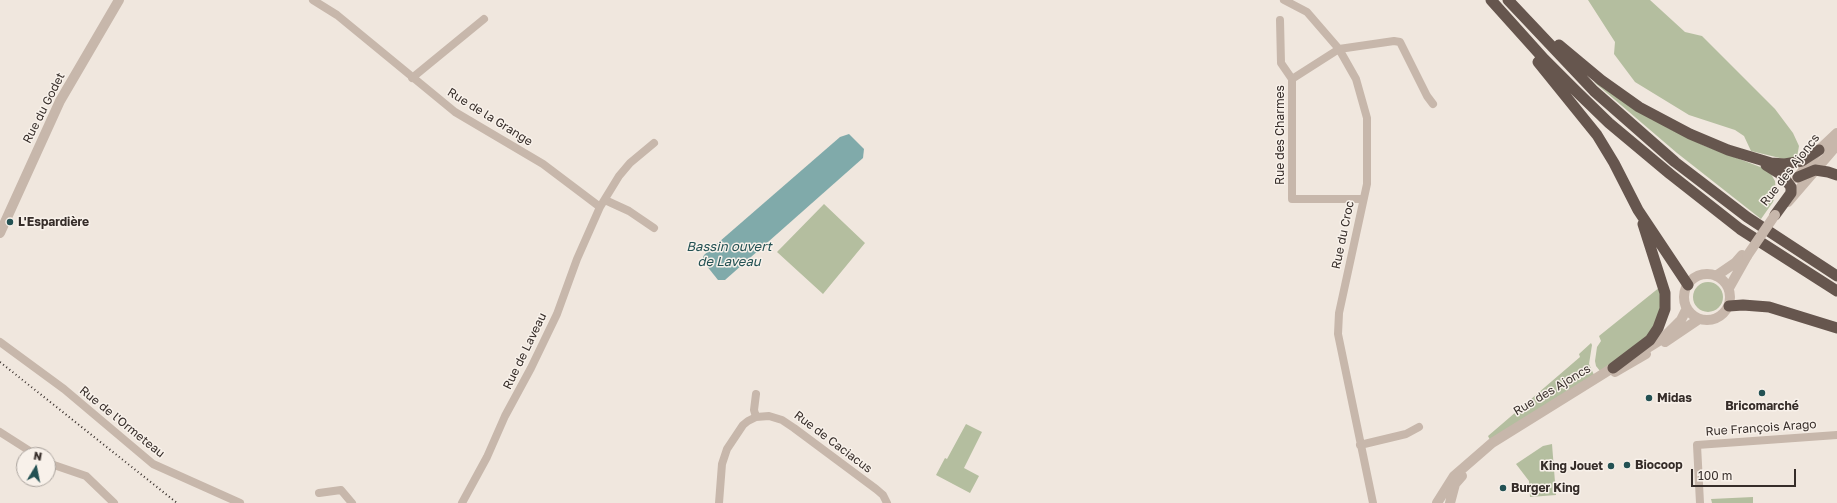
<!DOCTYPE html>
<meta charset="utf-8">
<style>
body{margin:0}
#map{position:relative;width:1837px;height:503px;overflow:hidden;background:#f0e7de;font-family:"Golos Text",sans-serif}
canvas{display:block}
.north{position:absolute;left:16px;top:447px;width:40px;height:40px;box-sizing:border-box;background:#f8f1ea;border:1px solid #aaa39d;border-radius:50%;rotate:10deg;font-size:11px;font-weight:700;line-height:16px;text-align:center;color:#362d29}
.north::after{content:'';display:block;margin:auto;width:14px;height:18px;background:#235153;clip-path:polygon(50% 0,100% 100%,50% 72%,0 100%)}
.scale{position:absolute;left:1691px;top:469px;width:105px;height:18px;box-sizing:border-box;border:2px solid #362d29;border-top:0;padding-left:5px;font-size:12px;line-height:14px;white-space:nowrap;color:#362d29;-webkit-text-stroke:3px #f8f1ea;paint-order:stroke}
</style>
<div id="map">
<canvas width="1837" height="503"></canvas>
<div class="north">N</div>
<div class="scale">100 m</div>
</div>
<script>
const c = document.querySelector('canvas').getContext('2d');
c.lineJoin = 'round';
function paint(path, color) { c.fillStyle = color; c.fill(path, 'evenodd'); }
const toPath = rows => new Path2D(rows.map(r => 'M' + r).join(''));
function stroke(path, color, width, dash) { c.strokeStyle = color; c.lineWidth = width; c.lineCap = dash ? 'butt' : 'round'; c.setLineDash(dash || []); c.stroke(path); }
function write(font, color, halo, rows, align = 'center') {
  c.font = font + ' "Golos Text",sans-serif'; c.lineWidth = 3; c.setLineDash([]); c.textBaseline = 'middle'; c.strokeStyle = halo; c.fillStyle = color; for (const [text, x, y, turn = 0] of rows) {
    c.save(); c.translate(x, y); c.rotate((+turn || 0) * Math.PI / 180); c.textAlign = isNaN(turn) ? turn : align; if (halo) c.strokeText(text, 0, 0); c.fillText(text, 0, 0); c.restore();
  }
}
const green = toPath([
 [1588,0,1650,0,1685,32,1702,36,1775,109,1793,133,1799,146,1797,157,1788,160,1751,151,1744,136,1735,130,1689,115,1635,82,1614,54,1615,42],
 [1594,82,1599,83,1668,128,1705,146,1763,168,1771,174,1775,181,1776,193,1773,202,1761,219,1677,153],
 [824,204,865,243,823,294,777,252],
 '1693 297a15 15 0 1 1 30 0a15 15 0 1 1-30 0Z',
 [1660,287,1662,307,1649,337,1600,371,1596,366,1595,361,1597,347,1601,341,1599,336],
 [1591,343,1592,345,1589,364,1594,375,1490,440,1488,436,1580,357,1579,354],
 [966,424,982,432,964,468,979,476,970,493,936,475,945,458,947,459],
 [1552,444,1556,495,1530,497,1529,481,1516,464,1543,446],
 [1753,497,1753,503,1712,503,1711,499]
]);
const water = toPath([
 [849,134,864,149,863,158,725,280,718,280,702,260,704,255,840,137]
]);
const minor = toPath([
 [313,0,337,15,455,112,543,164,600,207],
 [1284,0,1307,12,1339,49,1356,79,1367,118,1367,184,1339,313,1338,334,1373,503],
 [1280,20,1281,63,1292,79],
 [412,78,484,19],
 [1363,199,1292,199,1292,79,1339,49,1394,41,1400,42,1427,96,1433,104],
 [605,200,629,211,654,228],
 [0,342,64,389,153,464,240,503],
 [756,394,754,410,756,417],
 [0,432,36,455],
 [1360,445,1406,434,1419,427],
 [48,463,86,476,114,503],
 [319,493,341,490,352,503],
 [462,503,487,457,505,416,531,368,557,314,577,259,600,207,619,176,630,163,654,143],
 [719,503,722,464,727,449,743,425,748,421,756,417,769,416,782,420,794,428,876,489,883,495,887,503],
 [1700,503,1697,445,1837,435]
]);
const tertiary = toPath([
 [1797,178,1819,150,1837,133],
 [1788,202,1837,145],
 [0,233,60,101,119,0],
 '1684 297a23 23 0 1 1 46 0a23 23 0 1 1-46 0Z',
 [1716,276,1735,263,1742,255],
 [1729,288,1747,256],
 [1665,342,1699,319],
 [1638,354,1662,339,1681,320,1687,308],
 [1615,372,1646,354],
 [1437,503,1454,476,1492,443,1619,364],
 [1450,503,1455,484,1462,476]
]);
const trunk = toPath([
 [1491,0,1544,59,1576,91,1609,123,1670,174,1740,229,1837,291],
 [1508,0,1594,91,1675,162,1747,217,1837,276],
 [1559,45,1601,80,1639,107,1690,134,1728,150,1771,163,1785,164,1802,161,1819,150],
 [1538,62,1597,135,1614,163,1638,210,1688,285],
 [1766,165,1782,175,1791,187,1791,193,1775,215],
 [1798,177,1815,170,1828,172,1837,175],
 [1729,306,1743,305,1769,307,1837,328],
 [1613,368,1650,340,1658,328,1665,309,1665,293,1643,224]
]);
const rail = toPath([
 [0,362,177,503]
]);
const tertiaryBridge = toPath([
 [1747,256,1775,215]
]);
const markers = [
 [10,222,4,"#235153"],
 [1762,393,4,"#235153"],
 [1649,398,4,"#235153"],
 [1627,465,4,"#235153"],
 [1611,466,4,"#235153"],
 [1503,488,4,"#235153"]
];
const streetNames = [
 ["Rue du Godet",44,108,-63],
 ["Rue de la Grange",490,117,32],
 ["Rue des Charmes",1280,135,-90],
 ["Rue des Ajoncs",1790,170,-52],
 ["Rue du Croc",1343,235,-78],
 ["Rue de Laveau",525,351,-64],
 ["Rue des Ajoncs",1552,390,-31],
 ["Rue de l'Ormeteau",122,422,39],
 ["Rue François Arago",1761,428,-4],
 ["Rue de Caciacus",833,442,37]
];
const poiNames = [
 ["L'Espardière",18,222],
 ["Midas",1657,398],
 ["Bricomarché",1762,406,"center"],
 ["Biocoop",1635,465],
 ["King Jouet",1603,466,"right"],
 ["Burger King",1511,488]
];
const waterNames = [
 ["Bassin ouvert",729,247],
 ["de Laveau",729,262]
];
paint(green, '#b4be9f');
paint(water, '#80aaaa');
stroke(minor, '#c7b7ab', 8);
stroke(tertiary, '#c7b7ab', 10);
stroke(trunk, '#66564e', 11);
stroke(rail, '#362d29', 2, [1, 3]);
stroke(tertiaryBridge, '#c7b7ab', 10);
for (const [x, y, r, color] of markers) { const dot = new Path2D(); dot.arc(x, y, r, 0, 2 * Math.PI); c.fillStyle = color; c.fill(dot); stroke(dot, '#f8f1ea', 1.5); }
write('12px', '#362d29', '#f8f1ea', streetNames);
write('bold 12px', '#362d29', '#f8f1ea', poiNames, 'left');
write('italic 13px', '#235153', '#f8f1ea', waterNames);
</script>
